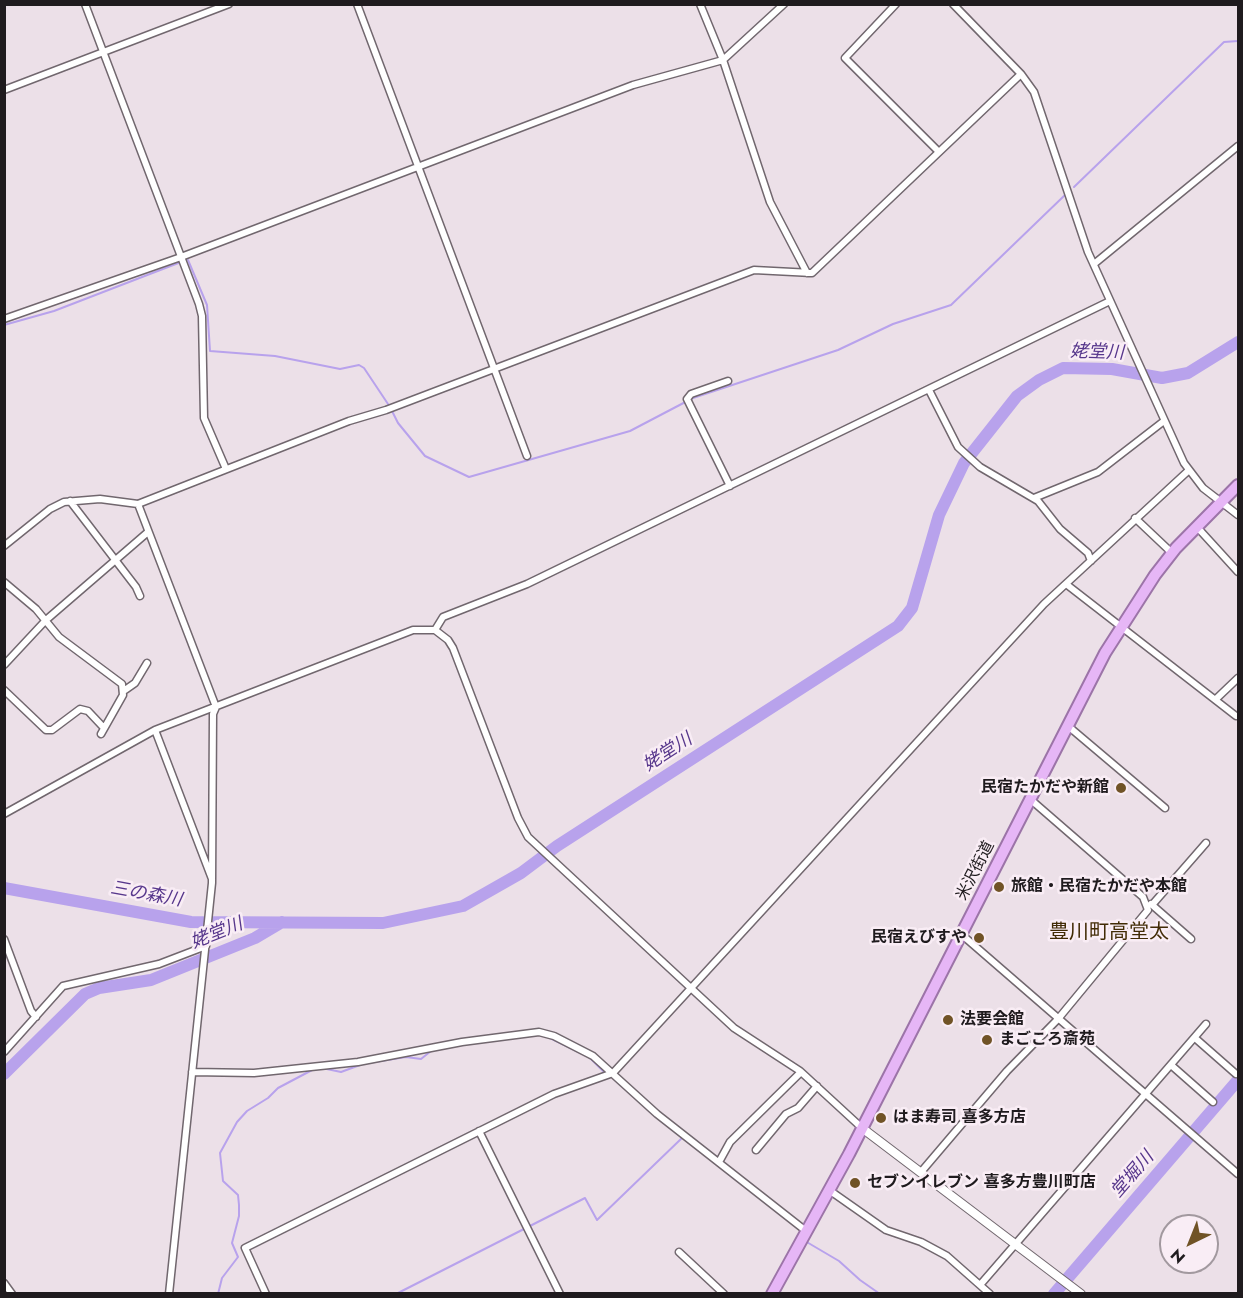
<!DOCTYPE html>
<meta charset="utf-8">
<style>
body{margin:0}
#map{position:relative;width:1243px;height:1298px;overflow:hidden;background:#ece0e8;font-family:Jost,sans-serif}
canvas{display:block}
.frame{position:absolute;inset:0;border:6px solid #1f1b1e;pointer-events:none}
.north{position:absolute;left:1159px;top:1214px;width:60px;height:60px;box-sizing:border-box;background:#f9edf5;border:2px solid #a2999f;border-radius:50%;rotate:223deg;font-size:16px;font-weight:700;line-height:24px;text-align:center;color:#1f1b1e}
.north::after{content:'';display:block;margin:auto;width:21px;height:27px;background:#705326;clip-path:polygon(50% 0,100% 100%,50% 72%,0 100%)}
</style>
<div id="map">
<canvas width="1243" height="1298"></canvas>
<div class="frame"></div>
<div class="north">N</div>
</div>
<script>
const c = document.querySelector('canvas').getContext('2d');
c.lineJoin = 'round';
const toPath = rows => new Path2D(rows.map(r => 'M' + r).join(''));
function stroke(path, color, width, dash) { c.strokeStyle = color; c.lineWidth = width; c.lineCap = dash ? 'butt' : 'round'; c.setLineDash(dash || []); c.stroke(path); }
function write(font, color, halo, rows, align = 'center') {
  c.font = font + ' Jost,"Noto Sans JP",sans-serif'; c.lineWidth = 5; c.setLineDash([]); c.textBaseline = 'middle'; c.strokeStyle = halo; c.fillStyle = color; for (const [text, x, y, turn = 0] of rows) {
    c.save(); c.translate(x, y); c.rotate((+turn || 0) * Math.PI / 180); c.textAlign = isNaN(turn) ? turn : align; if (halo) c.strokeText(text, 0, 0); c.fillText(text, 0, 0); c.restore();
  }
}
const stream = toPath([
 [1074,187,1224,42,1238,41],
 [188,260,207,305,210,351,275,356,340,369,359,365,364,368,390,407],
 [4,325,54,311,181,262],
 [392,411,398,423,425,456,469,477,630,431,693,398,838,350,893,324,951,305,1066,194],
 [550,1038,589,1057,605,1073],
 [368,1063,406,1057,421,1059,431,1051],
 [322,1068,341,1072,360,1065],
 [805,1241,839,1261,860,1280,880,1294],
 [218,1294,222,1278,238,1257,232,1243,239,1216,239,1205,238,1195,223,1181,220,1153,237,1122,247,1111,268,1098,278,1088,314,1069],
 [396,1294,585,1198,597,1220,683,1137]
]);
const river = toPath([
 [4,888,191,922,383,923,463,906,521,873,557,846,898,626,912,608,939,515,964,463,1017,396,1039,380,1063,368,1112,369,1162,378,1188,373,1238,342],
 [4,1074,85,994,99,988,151,980,255,938,282,922],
 [1054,1294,1238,1080]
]);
const minor = toPath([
 [85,4,199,304,202,316,204,418,226,469],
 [357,4,527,456],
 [700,4,723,60,770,202,807,273],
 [896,4,845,58,939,152],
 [953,4,1021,74,1034,92,1088,252,1184,463,1203,488,1238,515],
 [4,90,229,4],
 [1094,264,1238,146],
 [4,319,181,257,633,85,723,60,784,4],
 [728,381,691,394,687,399,730,486],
 [929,390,958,447,980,467,1038,501,1060,529,1088,553,1091,561],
 [1034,498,1098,472,1164,421],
 [70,501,136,587,140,596],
 [138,504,216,707,213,714,212,883,169,1294],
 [1135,518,1172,553],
 [1197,527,1238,572],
 [4,546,50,509,64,502,100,499,138,504,349,421,386,410,754,270,812,273,1021,74],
 [4,582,36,609,59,637,122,684,123,695,101,734],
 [1066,584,1236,716],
 [435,630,443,617,527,584,1110,301],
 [4,665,46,620,148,532],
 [4,690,46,730,52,730,80,709,88,711,104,728],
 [125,690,135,683,147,663],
 [1216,699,1238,678],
 [1068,726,1165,808],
 [155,730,212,879],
 [4,814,155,730,413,630,435,630,448,640,453,648,518,818,528,837,734,1028,800,1071,862,1128],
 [1151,904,1191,939],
 [1152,905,1206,843],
 [961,934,1238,1174],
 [4,939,31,1011,36,1017],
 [1195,1038,1236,1074],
 [4,1052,63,986,159,964,206,946],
 [1171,1065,1213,1102],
 [192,1072,254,1073,358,1062,462,1042,539,1032,554,1036,593,1056,657,1114,806,1231],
 [479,1131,560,1294],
 [756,1150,786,1114,798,1108,817,1086],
 [719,1162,730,1142,801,1072],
 [921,1172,1007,1071,1058,1019,1148,910,1143,897,1030,799],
 [829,1190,886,1230,921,1242,947,1256,990,1294],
 [679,1252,724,1294],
 [4,1283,12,1294],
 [980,1285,1206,1024],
 [266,1294,245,1248,554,1094,613,1073,1044,604,1188,471]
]);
const tertiary = toPath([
 [862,1128,1081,1294]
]);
const trunk = toPath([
 [772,1294,849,1154,1105,653,1155,575,1176,548,1238,485]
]);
const markers = [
 [1121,788,6,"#705326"],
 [999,887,6,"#705326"],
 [979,938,6,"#705326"],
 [948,1020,6,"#705326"],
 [987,1040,6,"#705326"],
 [881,1118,6,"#705326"],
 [855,1183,6,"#705326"]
];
const poiNames = [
 ["民宿たかだや新館",1109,788,"right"],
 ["旅館・民宿たかだや本館",1011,887],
 ["民宿えびすや",967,938,"right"],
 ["法要会館",960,1020],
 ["まごころ斎苑",999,1040],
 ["はま寿司 喜多方店",893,1118],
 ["セブンイレブン 喜多方豊川町店",867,1183]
];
const streetNames = [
 ["米沢街道",976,871,-63]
];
const waterNames = [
 ["姥堂川",1097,353,2],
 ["姥堂川",668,753,-33],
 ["三の森川",146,895,10],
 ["姥堂川",217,934,-22],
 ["堂堀川",1133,1175,-49]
];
const quarterNames = [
 ["豊川町高堂太",1109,933]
];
stroke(stream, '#b8a2ec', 2);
stroke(river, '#b8a2ec', 12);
stroke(minor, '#71676e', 9);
stroke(tertiary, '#71676e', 10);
stroke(trunk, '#9c74a8', 14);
stroke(minor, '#fff', 6);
stroke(tertiary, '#fff', 8);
stroke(trunk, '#e6b6f6', 10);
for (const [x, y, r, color] of markers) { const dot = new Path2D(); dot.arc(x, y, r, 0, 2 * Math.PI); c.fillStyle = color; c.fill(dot); stroke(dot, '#f9edf5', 2); }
write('bold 16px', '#1f1b1e', '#f9edf5', poiNames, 'left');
write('16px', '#1f1b1e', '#f9edf5', streetNames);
write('italic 18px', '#57378c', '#f9edf5', waterNames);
write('20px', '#412b05', '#f9edf5', quarterNames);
</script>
